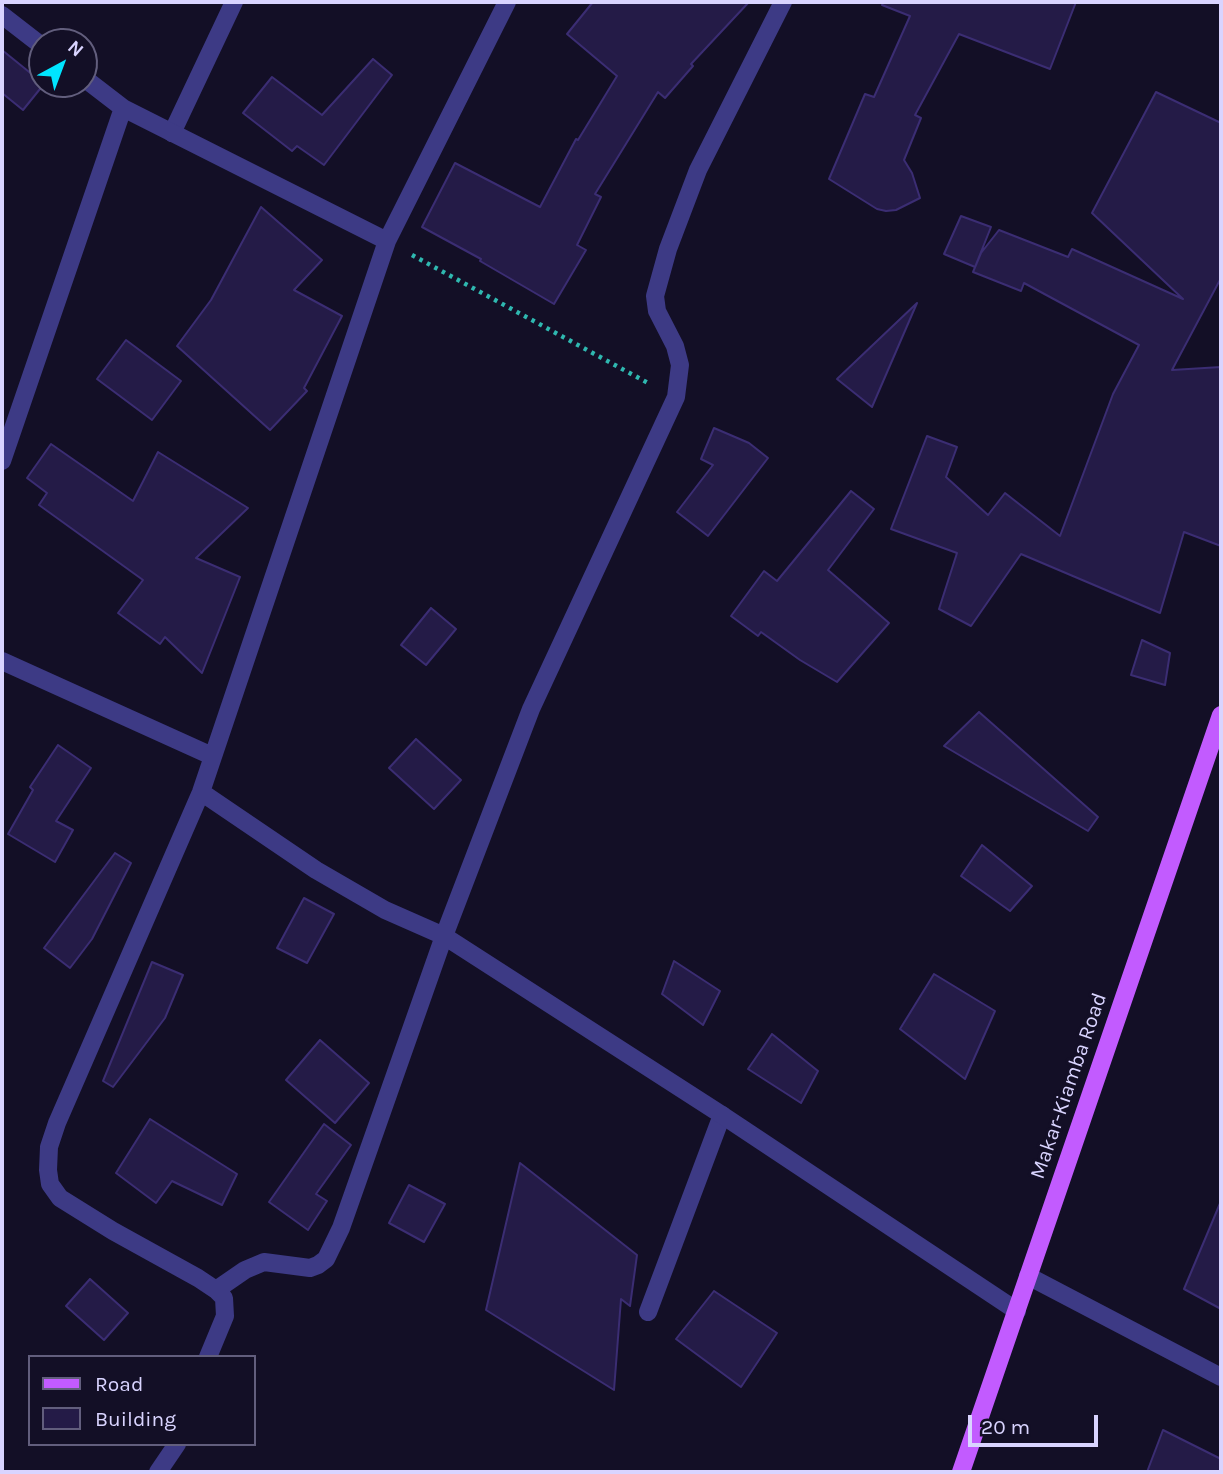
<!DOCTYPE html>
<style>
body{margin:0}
#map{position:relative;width:1223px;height:1474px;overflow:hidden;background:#130f26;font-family:Karla,sans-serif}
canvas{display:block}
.frame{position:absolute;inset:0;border:4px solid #d9d4ff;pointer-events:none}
.legend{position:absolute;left:28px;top:1355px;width:228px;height:91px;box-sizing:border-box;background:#130f26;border:2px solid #625e7d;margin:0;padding:9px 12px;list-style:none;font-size:21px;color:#d9d4ff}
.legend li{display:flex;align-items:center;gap:14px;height:35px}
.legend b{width:35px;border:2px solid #625e7d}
.north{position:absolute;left:28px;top:28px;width:70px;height:70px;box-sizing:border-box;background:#130f26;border:2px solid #625e7d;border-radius:50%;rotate:41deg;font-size:19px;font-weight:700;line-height:28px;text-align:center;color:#d9d4ff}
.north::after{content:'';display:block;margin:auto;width:24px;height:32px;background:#00e5ff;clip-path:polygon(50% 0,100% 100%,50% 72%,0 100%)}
.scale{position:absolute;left:968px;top:1415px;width:130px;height:32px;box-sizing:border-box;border:4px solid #d9d4ff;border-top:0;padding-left:9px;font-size:21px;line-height:24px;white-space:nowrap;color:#d9d4ff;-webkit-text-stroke:5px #130f26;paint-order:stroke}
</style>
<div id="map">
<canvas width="1223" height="1474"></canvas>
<div class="frame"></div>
<ul class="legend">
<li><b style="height:9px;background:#c25bff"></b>Road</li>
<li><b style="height:19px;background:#241b47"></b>Building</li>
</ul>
<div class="north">N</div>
<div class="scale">20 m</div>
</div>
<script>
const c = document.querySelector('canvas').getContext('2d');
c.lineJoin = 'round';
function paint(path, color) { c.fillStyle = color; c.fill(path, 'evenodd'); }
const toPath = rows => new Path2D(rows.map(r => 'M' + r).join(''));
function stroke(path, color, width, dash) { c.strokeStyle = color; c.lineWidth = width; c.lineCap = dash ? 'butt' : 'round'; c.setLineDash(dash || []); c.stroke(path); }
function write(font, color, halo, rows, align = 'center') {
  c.font = font + ' Karla,sans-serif'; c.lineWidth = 6; c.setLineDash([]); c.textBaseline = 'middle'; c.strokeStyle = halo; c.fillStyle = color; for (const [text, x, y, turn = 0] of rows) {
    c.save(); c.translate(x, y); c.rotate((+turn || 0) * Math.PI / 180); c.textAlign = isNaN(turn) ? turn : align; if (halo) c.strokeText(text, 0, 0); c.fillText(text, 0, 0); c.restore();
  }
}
const building = toPath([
 [593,2,749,2,691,64,693,66,665,98,658,92,595,194,601,197,577,245,586,250,554,304,480,261,481,259,422,227,455,163,540,207,576,139,578,140,617,76,567,34,593,2],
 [883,2,1076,2,1050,69,959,34,915,115,921,118,904,160,912,173,920,198,896,210,886,211,877,209,829,179,865,94,874,97,910,16,882,5,883,2],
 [2,50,44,84,23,110,2,93,2,50],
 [373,59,392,75,324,165,297,146,292,151,243,113,272,77,322,115,373,59],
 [1156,92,1221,123,1221,278,1172,370,1221,367,1221,546,1184,532,1160,613,1021,554,971,626,939,609,957,553,891,529,927,436,957,447,946,477,988,515,1005,493,1060,536,1113,394,1139,345,1024,283,1021,291,973,272,981,253,999,230,1068,257,1072,249,1183,299,1092,213,1156,92],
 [261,207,322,260,294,290,342,316,304,388,307,391,270,430,177,346,211,300,261,207],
 [961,216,991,227,975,267,944,254,961,216],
 [917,303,872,407,837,379,917,303],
 [126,340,181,381,152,420,97,379,126,340],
 [714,428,749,443,768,458,708,536,677,512,713,465,701,459,714,428],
 [51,444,133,501,158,452,248,508,196,558,240,577,202,673,165,637,160,644,118,613,143,580,39,505,47,493,27,478,51,444],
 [851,491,874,509,828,570,889,623,837,682,800,660,761,632,758,636,731,616,764,571,777,581,851,491],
 [431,608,456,629,426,665,401,645,431,608],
 [1142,640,1170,653,1165,685,1131,675,1142,640],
 [979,712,1098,817,1088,831,944,746,979,712],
 [416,739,461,780,434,809,389,768,416,739],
 [58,745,91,768,56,821,73,830,55,862,8,834,33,790,30,787,58,745],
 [982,845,1032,886,1010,911,961,876,982,845],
 [115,853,131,863,92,939,70,968,44,948,115,853],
 [304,898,334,914,307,963,277,948,304,898],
 [674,961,720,991,703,1025,662,994,674,961],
 [152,962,183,975,165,1018,113,1087,103,1081,152,962],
 [934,974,995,1011,965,1079,900,1029,934,974],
 [772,1034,818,1071,801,1103,748,1069,772,1034],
 [320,1040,369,1083,335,1123,286,1080,320,1040],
 [150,1119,237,1174,222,1205,172,1181,156,1203,116,1173,150,1119],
 [324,1124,351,1145,316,1194,327,1201,308,1230,269,1202,324,1124],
 [520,1163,637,1255,630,1306,621,1299,614,1390,486,1310,520,1163],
 [409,1185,445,1204,424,1242,389,1223,409,1185],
 [1221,1201,1221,1309,1184,1289,1221,1201],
 [90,1279,128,1313,104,1340,66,1306,90,1279],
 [714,1291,777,1333,741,1387,676,1339,714,1291],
 [1163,1430,1221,1459,1221,1472,1147,1472,1163,1430]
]);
const path = toPath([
 [412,255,648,383]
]);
const service = toPath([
 [172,133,234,2],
 [1028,1276,1221,1377],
 [648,1312,722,1115]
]);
const minor = toPath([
 [2,15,42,46],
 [84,78,123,108,387,241],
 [2,461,123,108],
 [2,661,212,756],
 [201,792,316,870,385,910,444,936,722,1115,1017,1311],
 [216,1290,245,1270,264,1262,310,1268,318,1265,326,1259,341,1228,444,936,531,709,676,397,680,365,675,346,657,311,655,296,668,249,698,170,783,2],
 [208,1357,225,1316,224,1298,216,1290,198,1278,113,1231,60,1198,50,1184,48,1170,49,1147,57,1123,201,792,387,241,507,2],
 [158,1472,177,1444]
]);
const primary = toPath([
 [961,1472,1221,715]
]);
const streetNames = [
 ["Makar-Kiamba Road",1069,1086,-71]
];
paint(building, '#241b47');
stroke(building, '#3b2d73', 2);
stroke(path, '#2fb8b0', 4.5, [3.5, 5]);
stroke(service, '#3d3a85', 18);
stroke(minor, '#3d3a85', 18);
stroke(primary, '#c25bff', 18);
write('21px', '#d9d4ff', '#130f26', streetNames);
</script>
